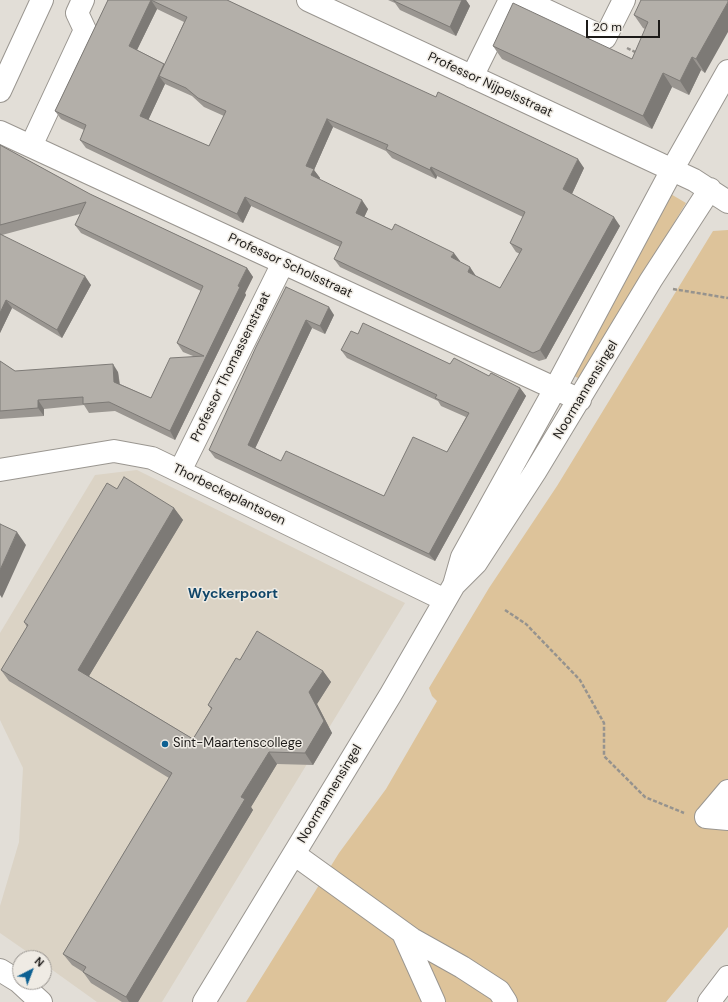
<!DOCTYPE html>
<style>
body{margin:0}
#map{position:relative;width:728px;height:1002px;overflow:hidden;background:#e2ded7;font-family:"DM Sans",sans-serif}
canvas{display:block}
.north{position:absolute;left:12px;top:950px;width:40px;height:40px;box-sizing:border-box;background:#efebe4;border:1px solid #9b9792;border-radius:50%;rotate:42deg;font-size:11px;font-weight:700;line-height:16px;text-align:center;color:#1c1a18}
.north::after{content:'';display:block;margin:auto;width:14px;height:18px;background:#0d6092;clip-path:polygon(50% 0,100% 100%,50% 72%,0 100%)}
.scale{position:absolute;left:586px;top:20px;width:74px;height:18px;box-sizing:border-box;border:2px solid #1c1a18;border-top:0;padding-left:5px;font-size:12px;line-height:14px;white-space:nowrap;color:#1c1a18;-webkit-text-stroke:3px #efebe4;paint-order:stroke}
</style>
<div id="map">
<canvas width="728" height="1002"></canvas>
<div class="north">N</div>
<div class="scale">20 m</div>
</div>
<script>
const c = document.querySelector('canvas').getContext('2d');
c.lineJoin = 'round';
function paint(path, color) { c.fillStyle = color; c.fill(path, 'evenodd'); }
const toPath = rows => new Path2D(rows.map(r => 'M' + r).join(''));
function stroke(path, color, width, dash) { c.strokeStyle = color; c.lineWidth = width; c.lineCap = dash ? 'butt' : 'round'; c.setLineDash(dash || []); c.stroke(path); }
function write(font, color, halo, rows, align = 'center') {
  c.font = font + ' "DM Sans",sans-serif'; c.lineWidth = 3; c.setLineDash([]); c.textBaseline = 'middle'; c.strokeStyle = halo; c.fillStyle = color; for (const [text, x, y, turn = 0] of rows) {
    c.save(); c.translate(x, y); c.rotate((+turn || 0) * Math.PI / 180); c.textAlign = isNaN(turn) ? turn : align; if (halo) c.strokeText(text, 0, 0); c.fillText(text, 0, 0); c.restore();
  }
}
const built = toPath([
 [137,470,405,603,162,1002,97,1002,44,964,44,958,36,958,0,933,0,906,19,842,23,768,0,720,0,633,95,475]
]);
const green = toPath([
 [669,193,686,203,580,379,570,374],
 [728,230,728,927,666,1002,246,1002,339,853,386,789,437,701,432,696,429,688,489,588,557,486,713,231]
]);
const path = toPath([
 [627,48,637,53],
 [673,289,728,298],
 [505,610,526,624,580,680,604,723,604,756,645,797,684,813]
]);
const minor = toPath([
 [308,0,694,180,728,202],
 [524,0,605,38,624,0],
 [472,77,510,0],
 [0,91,42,0],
 [0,132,580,400],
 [31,146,85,30,77,13,83,0],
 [0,470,114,451,152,458,445,600],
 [180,471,283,263],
 [455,584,476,563,535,472,651,280,710,189],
 [706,817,728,791],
 [706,817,728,819],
 [294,854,412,939,462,967,499,991,506,1002],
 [403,933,434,1002],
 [0,970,18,981,41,1002],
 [204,1002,391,694,454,585,462,557,555,389,672,170,728,71],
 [709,1002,728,977]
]);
const wall = toPath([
 [108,0,227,0,584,168,572,194,620,226,546,359,539,361,340,267,334,259,340,247,251,206,243,223,86,148,80,140,84,130,61,119,55,111],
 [157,9,184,22,165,64,137,50],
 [165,84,192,96,204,107,224,116,209,146,148,120],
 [333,127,386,151,392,158,436,179,437,176,523,217,510,243,516,252,520,254,500,288,476,276,460,262,460,261,364,217,368,209,319,180,320,178,314,170],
 [388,0,466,0,470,6,456,36,400,10,395,3],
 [728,0,705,73,701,70,689,95,672,87,652,129,502,59,493,46,632,59,645,29,643,28,634,15],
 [0,145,90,194,247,268,253,277,245,293,246,295,175,440,115,411,89,413,84,405,44,409,44,416,0,419,0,361,15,371,118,372,120,384,151,398,193,356,183,352,177,343,201,291,81,233,75,225,80,214,2,235,91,285,62,338,12,308,0,333],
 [286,287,334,315,325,334,312,328,255,448,281,461,384,496,447,452,466,417,441,406,438,401,347,358,341,350,358,334,450,364,489,376,520,388,526,396,435,561,215,458,209,450],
 [117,489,174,508,183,520,89,676,193,739,211,709,208,705,240,660,323,671,331,682,317,704,332,733,313,765,277,764,251,807,253,810,138,1002,122,1002,91,983,83,972,72,965,63,954,169,778,9,681,1,670,27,627,24,622]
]);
const shadedWall = toPath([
 [151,0,157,9,135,54,129,46],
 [460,0,466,0,470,6,456,36,450,27],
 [728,2,728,32,705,73,696,59],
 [692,57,701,70,689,95,680,81],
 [164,64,159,76,165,84,146,125,140,116],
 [663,73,672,87,652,129,643,116],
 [327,119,333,127,314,170,320,178,317,184,311,175,306,166],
 [578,159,584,168,570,198,563,189],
 [431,167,437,176,436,179,430,170],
 [245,197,251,206,243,223,237,214],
 [362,200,368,209,362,222,356,213],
 [614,217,620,226,546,359,540,350],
 [454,253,460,261,457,266,451,257],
 [470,267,476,276,468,272],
 [247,268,253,277,245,293,246,295,175,440,170,431],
 [85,276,91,285,62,338,57,330],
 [6,300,12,308,0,333,0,313],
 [329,307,334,315,325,334,320,326],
 [306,320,312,328,253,453,248,445],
 [113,364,118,372,120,390,114,382],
 [520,388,526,396,435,561,429,554],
 [38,400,44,409,44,416,38,408],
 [174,508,183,520,86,681,78,670],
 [17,532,26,545,2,598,0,595,0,570],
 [323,671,331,682,317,704,332,733,313,765,305,753,309,692],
 [269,752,277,764,251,807,253,810,138,1002,129,1002,126,997,241,797]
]);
const building = toPath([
 [108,0,227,0,314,41,436,97,438,92,578,159,563,189,614,217,540,350,533,353,334,259,342,242,245,197,237,214,80,140,86,125,55,111,108,0],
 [151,0,187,17,159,76,186,88,198,98,226,111,209,146,140,116,164,64,129,46,151,0],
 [327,119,388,145,386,149,430,170,431,167,525,212,510,243,522,249,500,288,468,272,470,267,451,257,454,253,395,224,392,230,356,213,362,200,311,175,314,169,306,166,327,119],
 [394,0,462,0,450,27,394,1,394,0],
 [641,0,728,0,728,2,696,59,692,57,680,81,663,73,643,116,493,46,513,3,632,59,648,22,634,15,641,0],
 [0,145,90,194,247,268,238,286,240,287,170,431,109,402,83,404,83,397,38,400,38,408,0,411,0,361,15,371,113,364,114,382,151,398,170,358,204,356,177,343,203,286,75,225,86,202,0,225,0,145],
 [0,234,85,276,57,330,6,300,0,313,0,234],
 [286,287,329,307,320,326,306,320,248,445,281,461,286,451,384,496,413,437,447,452,469,413,435,398,437,395,341,350,351,331,358,334,363,323,450,364,454,358,489,376,491,373,520,388,429,554,209,450,256,347,286,287],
 [124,477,174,508,78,670,193,739,212,708,208,705,236,658,240,660,257,631,323,671,309,692,324,721,305,753,269,752,241,797,245,799,126,997,83,972,86,967,63,954,172,773,1,670,28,625,24,622,107,483,117,489,124,477],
 [0,524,17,532,0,570,0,524]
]);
const markers = [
 [165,744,4,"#0d6092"]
];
const streetNames = [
 ["Professor Nijpelsstraat",490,85,25],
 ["Professor Scholsstraat",290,266,25],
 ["Professor Thomassenstraat",231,367,-64],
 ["Noormannensingel",586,390,-59],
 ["Thorbeckeplantsoen",229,495,26],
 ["Noormannensingel",330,794,-59]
];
const poiNames = [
 ["Sint-Maartenscollege",173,744]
];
const neighbourhoodNames = [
 ["Wyckerpoort",233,594]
];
paint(built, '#dbd3c5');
paint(green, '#ddc39a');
stroke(minor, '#9a9690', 24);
stroke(path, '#96938e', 2.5, [4, 2]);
stroke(minor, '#fff', 22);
paint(wall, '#9a9691');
paint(shadedWall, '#7d7a76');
paint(building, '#b3afa9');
stroke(building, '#7d7a76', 1);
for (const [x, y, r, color] of markers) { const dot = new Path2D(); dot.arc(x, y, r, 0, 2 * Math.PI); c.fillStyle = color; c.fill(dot); stroke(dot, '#efebe4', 1.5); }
write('13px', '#1c1a18', '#efebe4', streetNames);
write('13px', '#1c1a18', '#efebe4', poiNames, 'left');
write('bold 14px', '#114669', '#efebe4', neighbourhoodNames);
</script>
